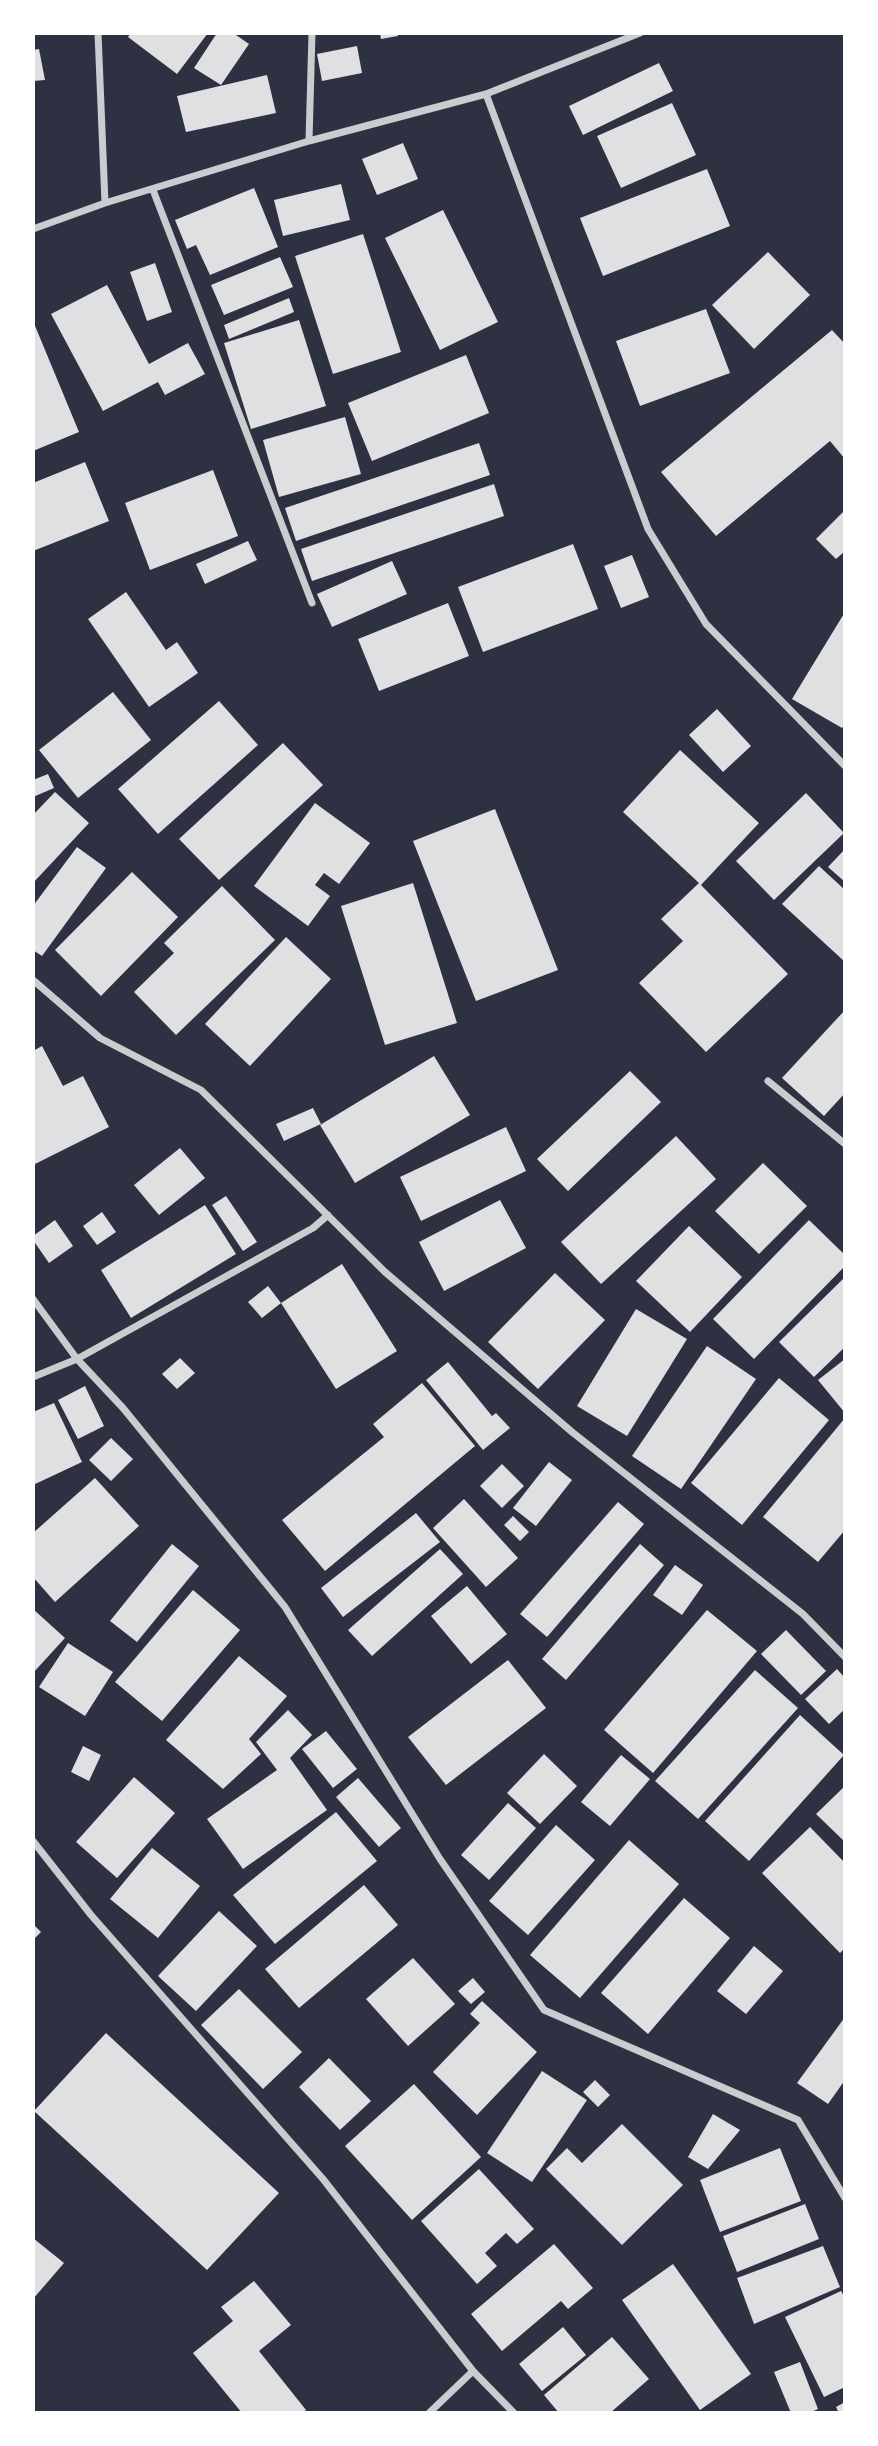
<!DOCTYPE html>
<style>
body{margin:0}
#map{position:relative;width:878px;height:2446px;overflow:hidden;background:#2d3142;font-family:Helvetica,sans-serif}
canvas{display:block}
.frame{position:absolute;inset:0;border:35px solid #fff;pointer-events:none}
</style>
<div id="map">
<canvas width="878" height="2446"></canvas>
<div class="frame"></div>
</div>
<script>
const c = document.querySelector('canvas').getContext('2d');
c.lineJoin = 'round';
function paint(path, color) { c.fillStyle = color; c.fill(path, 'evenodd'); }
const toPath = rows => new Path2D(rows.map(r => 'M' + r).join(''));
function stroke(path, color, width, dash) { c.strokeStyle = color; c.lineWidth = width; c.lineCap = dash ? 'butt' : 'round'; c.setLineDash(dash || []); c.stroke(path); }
const building = toPath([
 [131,33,208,33,177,74,128,37],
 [217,33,233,33,249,44,221,85,194,68],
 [380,33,397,33,398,36,381,39],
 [357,46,362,73,322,81,317,54],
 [39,49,45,80,33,81,33,50],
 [659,63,673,91,583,135,569,106],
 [267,75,276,113,186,132,177,96],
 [672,103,696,155,621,188,597,136],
 [403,143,418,179,377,195,362,159],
 [707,169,730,226,603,276,580,218],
 [341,184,350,220,283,236,274,200],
 [254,188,278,247,210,275,196,245,187,249,175,220],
 [443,210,498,322,440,350,385,238],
 [363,234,401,352,333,374,295,256],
 [768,252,810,295,754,349,712,305],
 [280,257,293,287,224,315,211,285],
 [155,263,172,312,147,321,130,272],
 [107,285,149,364,188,343,205,374,165,395,158,382,103,411,51,314],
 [289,298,294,312,229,339,224,325],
 [706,309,730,373,640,406,616,341],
 [299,320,326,406,251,429,224,343],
 [33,321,79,432,33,451],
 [832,330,845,344,845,459,830,441,716,536,661,472],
 [466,355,489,413,372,461,348,403],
 [345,417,361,474,279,497,263,440],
 [479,443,490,475,296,541,285,508],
 [85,462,109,521,33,551,33,483],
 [213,470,238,536,150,570,125,503],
 [494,484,504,516,312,581,301,549],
 [845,510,845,551,836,559,816,539],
 [248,541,257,560,205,584,196,564],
 [573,544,598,609,483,652,458,587],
 [632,555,649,597,621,608,604,566],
 [392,561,407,594,332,627,317,594],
 [126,592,166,650,177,642,198,673,149,707,88,619],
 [448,603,469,656,379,691,358,639],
 [845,612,845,724,842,728,792,699],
 [113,692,151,740,78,798,39,750],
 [219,701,258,745,158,834,118,789],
 [717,709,751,746,723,772,689,735],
 [283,743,323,785,219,880,179,839],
 [680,750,759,823,701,885,788,974,706,1052,639,983,683,941,661,919,699,883,623,812],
 [48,774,54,788,33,797,33,780],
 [55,792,89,823,33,883,33,815],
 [806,793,844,833,774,900,736,861],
 [315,803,370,843,339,884,324,873,315,885,330,896,308,926,254,886],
 [495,809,558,970,476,1001,413,841],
 [77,847,106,868,42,956,33,950,33,906],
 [845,849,845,882,828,867],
 [819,866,845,890,845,962,782,904],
 [132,872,178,917,101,996,55,950],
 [413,883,457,1023,385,1045,341,906],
 [222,886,275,940,176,1035,134,992,174,953,164,943],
 [286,937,331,979,250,1066,205,1024],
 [845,1010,845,1093,824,1116,782,1078],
 [42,1046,63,1086,83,1076,109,1127,33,1165,33,1051],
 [434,1056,470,1115,355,1183,320,1125],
 [630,1071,661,1102,568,1191,537,1159],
 [313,1108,321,1124,284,1141,276,1124],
 [506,1127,526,1171,421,1221,400,1177],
 [676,1136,716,1179,601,1284,561,1242],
 [180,1148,205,1178,159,1215,134,1185],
 [763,1163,807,1206,759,1254,715,1211],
 [226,1196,257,1242,243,1251,212,1205],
 [500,1200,526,1248,444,1291,419,1242],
 [205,1205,236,1254,131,1318,101,1270],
 [102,1212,116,1232,97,1245,83,1226],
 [55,1220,73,1246,49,1263,33,1240,33,1236],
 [809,1220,845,1255,845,1266,754,1359,713,1319],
 [689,1226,742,1277,690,1332,636,1281],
 [342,1264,397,1351,336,1389,281,1303],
 [555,1273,605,1320,538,1389,488,1342],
 [845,1277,845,1347,814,1377,779,1342],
 [268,1286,281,1303,262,1318,248,1302],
 [636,1309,687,1339,627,1436,577,1406],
 [707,1346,756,1379,681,1489,632,1456],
 [180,1358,195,1373,177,1389,162,1374],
 [845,1359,845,1413,818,1380],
 [448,1362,492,1416,496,1413,510,1428,483,1450,426,1380],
 [779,1378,829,1420,742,1525,691,1483],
 [422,1383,475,1446,325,1571,282,1520,384,1437,373,1424],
 [85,1386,104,1426,78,1439,58,1400],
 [54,1403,82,1462,33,1485,33,1412],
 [845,1418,845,1530,818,1562,763,1517],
 [111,1438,133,1459,111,1481,89,1460],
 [549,1462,572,1480,536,1526,513,1508],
 [502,1464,524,1486,502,1508,480,1486],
 [95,1478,139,1526,55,1602,33,1577,33,1533],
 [464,1499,518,1558,486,1587,433,1528],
 [618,1502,644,1524,547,1637,520,1614],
 [416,1513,440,1542,343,1617,321,1588],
 [513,1516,529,1532,520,1541,504,1525],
 [172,1544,199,1566,137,1642,110,1621],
 [640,1544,664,1565,566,1680,542,1659],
 [440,1549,463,1574,372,1656,348,1630],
 [675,1565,703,1585,682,1615,653,1595],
 [467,1586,507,1634,471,1664,431,1616],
 [193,1590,240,1630,162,1721,115,1682],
 [33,1609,65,1638,33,1673],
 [707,1610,757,1651,653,1773,604,1730],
 [786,1630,826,1671,801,1695,761,1654],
 [68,1643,113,1672,85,1716,39,1687],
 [239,1656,287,1696,249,1739,261,1754,223,1789,166,1740],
 [508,1660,546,1708,446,1785,408,1737],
 [837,1669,845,1678,845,1709,829,1724,805,1699],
 [755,1670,798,1708,698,1819,655,1781],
 [288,1710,312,1735,290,1758,327,1810,243,1869,207,1819,277,1770,256,1742],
 [800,1715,844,1755,749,1861,705,1821],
 [326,1731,357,1769,333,1788,302,1749],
 [83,1746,101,1755,89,1781,71,1772],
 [544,1754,577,1786,540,1824,507,1793],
 [621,1755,650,1779,610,1826,581,1802],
 [134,1777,175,1813,117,1878,76,1842],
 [358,1778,401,1828,379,1847,336,1797],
 [845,1786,845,1842,816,1814],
 [508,1803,536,1828,489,1880,461,1855],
 [336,1812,377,1861,275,1944,233,1895],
 [556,1825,595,1860,528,1935,489,1901],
 [810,1827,845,1863,845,1948,840,1953,762,1873],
 [629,1840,679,1884,580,1998,530,1955],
 [152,1848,200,1886,158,1938,110,1899],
 [364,1885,398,1925,299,2008,265,1969],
 [684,1898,730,1938,648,2034,601,1993],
 [219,1911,257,1946,196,2011,158,1976],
 [33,1924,41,1932,33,1940],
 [754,1946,783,1971,746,2014,717,1991],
 [413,1958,455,2004,408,2046,366,1999],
 [473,1978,485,1992,471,2004,458,1991],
 [239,1989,302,2052,263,2089,201,2025],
 [482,2001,537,2052,477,2115,433,2072,480,2023,470,2014],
 [845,2017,845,2080,828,2104,797,2083],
 [106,2033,279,2193,207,2270,34,2111],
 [329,2058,371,2101,340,2130,299,2087],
 [542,2071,587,2100,532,2182,487,2153],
 [595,2080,610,2095,598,2107,583,2092],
 [414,2084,481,2157,412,2220,345,2146],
 [713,2114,740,2130,708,2169,688,2157],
 [622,2124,683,2185,622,2245,546,2169,567,2148,582,2163],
 [780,2148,801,2201,720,2232,700,2180],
 [479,2169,534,2229,517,2244,506,2233,485,2253,497,2266,477,2284,421,2221],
 [805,2204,819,2239,737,2272,723,2236],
 [33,2238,64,2263,33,2299],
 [554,2244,593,2288,568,2309,561,2301,502,2351,471,2314],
 [823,2246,840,2287,754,2324,737,2278],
 [673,2264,751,2374,700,2410,622,2300],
 [254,2281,291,2325,259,2351,306,2410,303,2413,242,2413,193,2353,233,2321,221,2307],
 [841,2291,845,2298,845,2387,824,2397,785,2317],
 [563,2327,586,2355,542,2391,519,2364],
 [612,2337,649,2379,610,2413,559,2413,544,2395],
 [800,2362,818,2409,809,2413,791,2413,774,2372],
 [845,2402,845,2413,839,2413,836,2407]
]);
const minor = toPath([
 [98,33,105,203],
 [486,94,648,529,706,624,845,766],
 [309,141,312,33],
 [153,190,312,603],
 [33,229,105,203,309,141,486,94,640,33],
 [33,980,100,1038,201,1090,385,1272,572,1432,803,1614,845,1657],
 [768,1081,845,1144],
 [33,1299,77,1359,123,1408,285,1607,440,1859,544,2010,798,2120,845,2198],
 [33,1377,77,1359,313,1228,328,1215],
 [33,1841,91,1915,323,2179,473,2371,429,2413],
 [473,2371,514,2413]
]);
paint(building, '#e0e0e3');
stroke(minor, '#caccd0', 7);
</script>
